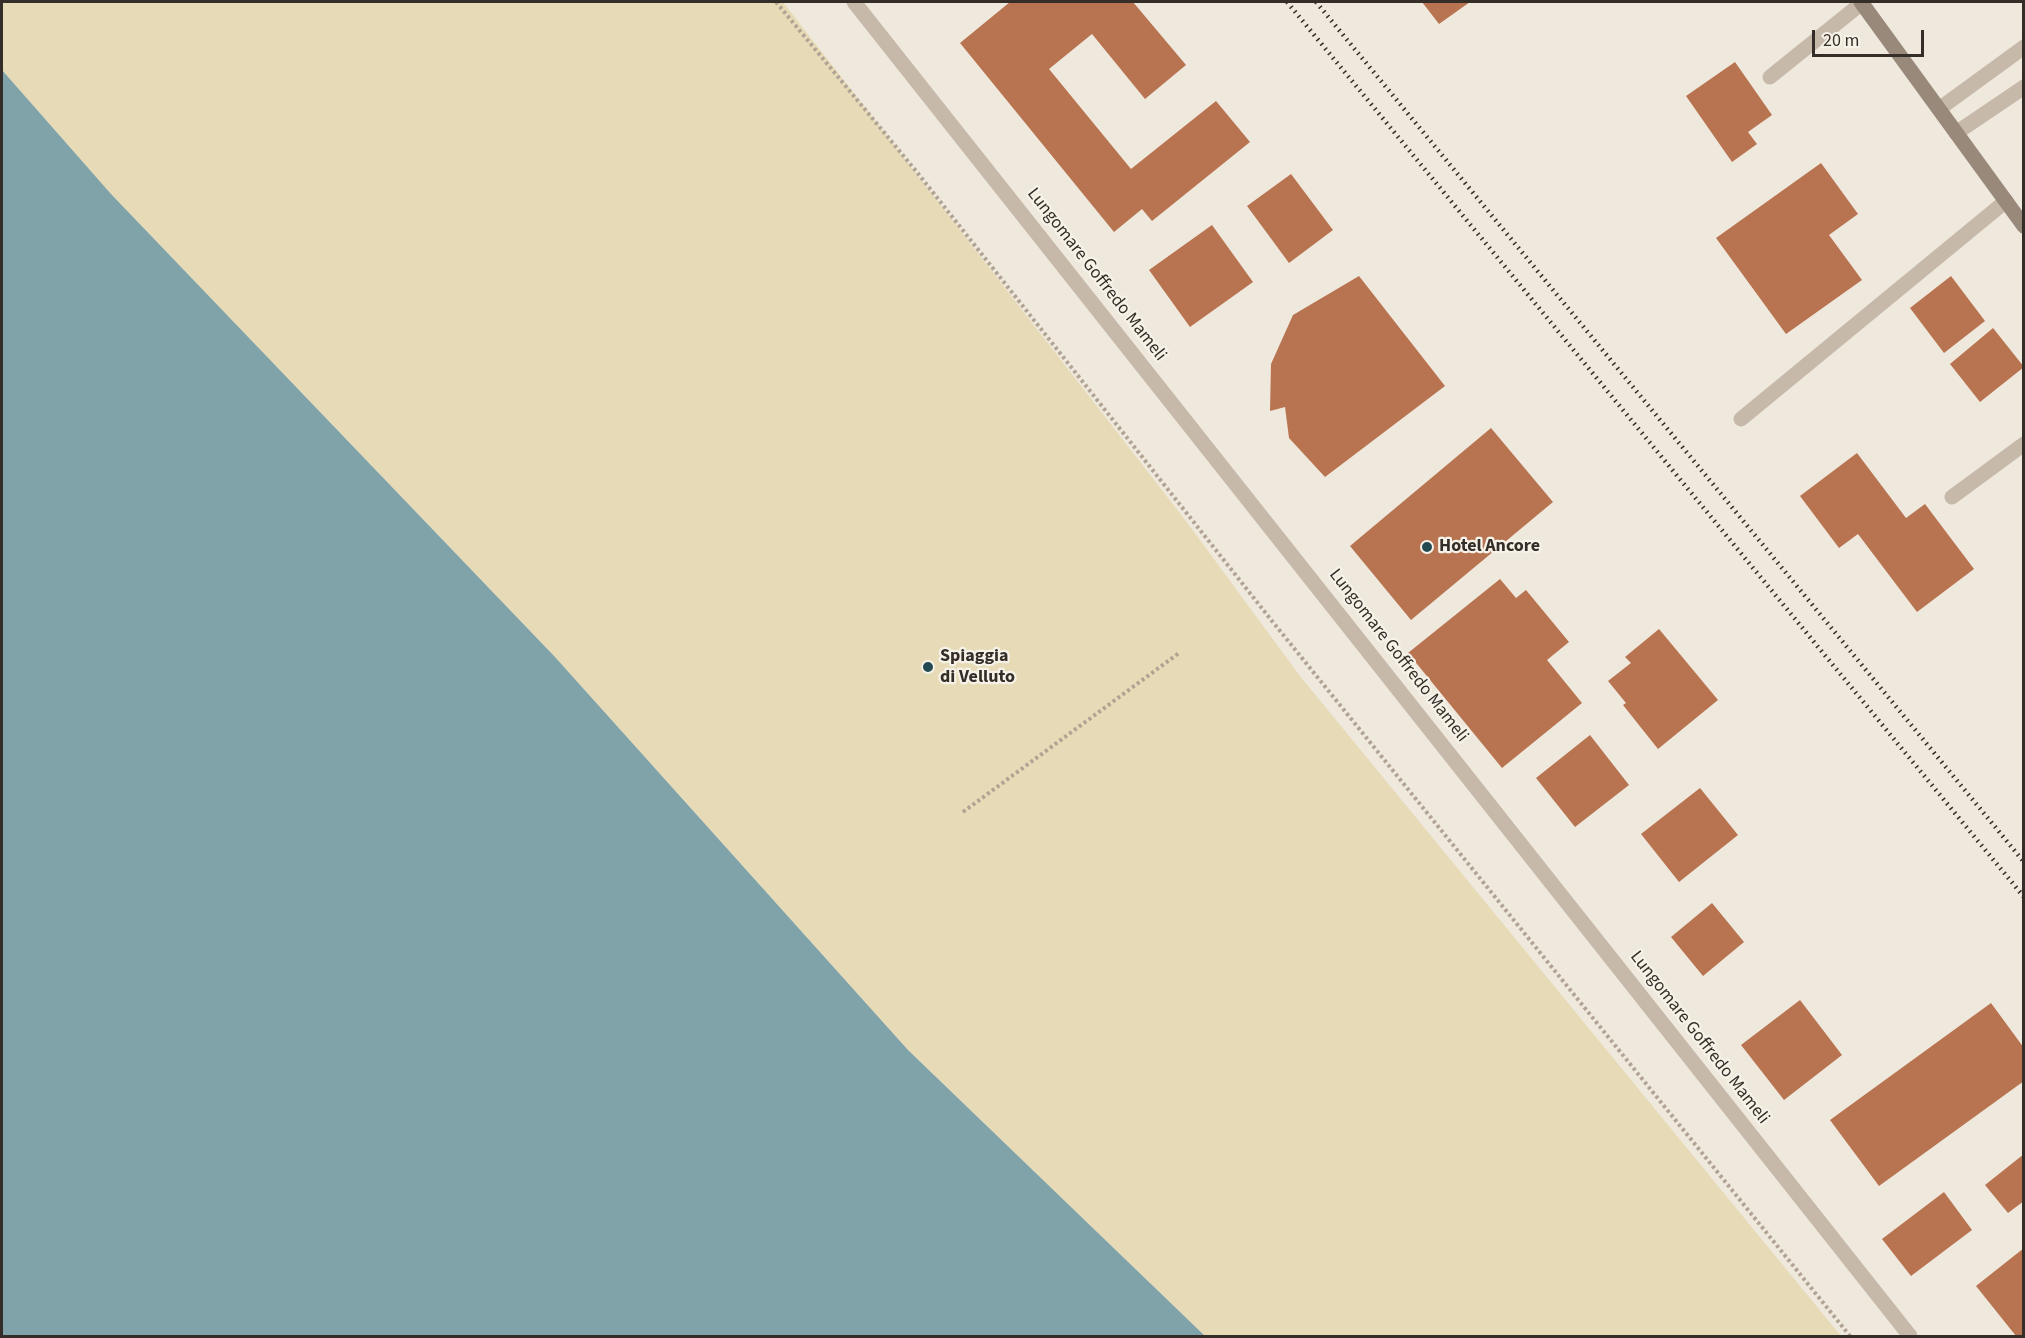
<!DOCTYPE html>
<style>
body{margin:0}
#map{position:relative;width:2025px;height:1338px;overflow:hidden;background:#efe8dc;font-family:"Source Sans 3",sans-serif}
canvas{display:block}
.frame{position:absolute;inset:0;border:3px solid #342d28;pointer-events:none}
.scale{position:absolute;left:1812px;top:30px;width:112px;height:27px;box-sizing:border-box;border:3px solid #342d28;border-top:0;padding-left:8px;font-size:18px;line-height:21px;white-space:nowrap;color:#342d28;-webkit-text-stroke:4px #f7f2e8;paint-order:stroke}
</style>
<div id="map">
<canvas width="2025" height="1338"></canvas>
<div class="frame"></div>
<div class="scale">20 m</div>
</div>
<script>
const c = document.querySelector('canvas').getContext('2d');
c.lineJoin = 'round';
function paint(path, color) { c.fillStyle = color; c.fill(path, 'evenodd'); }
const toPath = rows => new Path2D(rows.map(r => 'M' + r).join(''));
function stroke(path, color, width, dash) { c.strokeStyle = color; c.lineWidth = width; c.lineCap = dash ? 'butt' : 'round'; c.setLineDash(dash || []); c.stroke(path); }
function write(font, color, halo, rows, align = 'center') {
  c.font = font + ' "Source Sans 3",sans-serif'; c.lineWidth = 4.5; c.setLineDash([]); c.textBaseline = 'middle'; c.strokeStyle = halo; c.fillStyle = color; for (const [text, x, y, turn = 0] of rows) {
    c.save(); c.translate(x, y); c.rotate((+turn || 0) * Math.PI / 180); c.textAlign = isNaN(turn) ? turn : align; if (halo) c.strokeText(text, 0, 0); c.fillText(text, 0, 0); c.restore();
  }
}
const sand = toPath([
 [2,2,783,2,1186,521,1300,676,1841,1336,1205,1336,908,1050,555,657,111,194,2,70]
]);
const water = toPath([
 [2,70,111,194,555,657,908,1050,1205,1336,2,1336]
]);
const building = toPath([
 [1010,2,1133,2,1186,65,1145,99,1092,34,1049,69,1131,169,1216,101,1250,142,1152,221,1142,209,1114,232,960,43],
 [1422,2,1470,2,1439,24],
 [1735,62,1772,115,1748,132,1757,144,1732,162,1686,96],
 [1821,163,1858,214,1829,235,1862,280,1786,334,1716,238],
 [1291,174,1333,230,1289,263,1247,206],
 [1212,225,1253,282,1190,327,1149,270],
 [1359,276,1445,386,1325,477,1289,438,1285,407,1270,411,1271,364,1293,315],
 [1951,276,1985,321,1944,353,1910,308],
 [1993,328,2024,367,1980,402,1950,364],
 [1491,428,1553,502,1411,620,1350,546],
 [1857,453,1906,518,1925,504,1974,569,1917,612,1858,534,1839,548,1800,496],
 [1500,579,1516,598,1526,590,1569,642,1547,660,1582,703,1502,768,1408,653],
 [1659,629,1718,700,1658,749,1623,705,1626,703,1608,681,1631,663,1625,657],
 [1590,735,1629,785,1575,827,1536,778],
 [1700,788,1738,835,1679,882,1641,834],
 [1712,903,1744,942,1703,976,1671,937],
 [1800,1000,1842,1055,1784,1100,1741,1045],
 [1991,1003,2024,1048,2024,1081,1879,1186,1830,1120],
 [2024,1154,2024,1201,2008,1213,1985,1185],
 [1944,1192,1972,1230,1911,1276,1882,1239],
 [2024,1248,2024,1336,2016,1336,1976,1286]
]);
const path = toPath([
 [776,2,916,171,1272,621,1850,1336],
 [963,812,1179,653]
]);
const lane = toPath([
 [1770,77,1862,3],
 [1939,109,2024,47],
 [1956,133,2024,87],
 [1741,419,2006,201],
 [1952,497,2024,444]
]);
const street = toPath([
 [854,2,1910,1336]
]);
const secondary = toPath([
 [1861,2,2024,226]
]);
const rail = toPath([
 [1287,2,2024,897],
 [1316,2,2024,862]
]);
const markers = [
 [1427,547,6,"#234951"],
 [928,667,6,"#234951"]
];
const streetNames = [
 ["Lungomare Goffredo Mameli",1096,275,52],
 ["Lungomare Goffredo Mameli",1398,656,52],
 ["Lungomare Goffredo Mameli",1699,1038,52]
];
const poiNames = [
 ["Hotel Ancore",1439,547],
 ["Spiaggia",940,657],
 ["di Velluto",940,678]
];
paint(sand, '#e7dbb7');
paint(water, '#7fa3a9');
paint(building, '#b87451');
stroke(path, '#b1a394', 4, [3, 3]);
stroke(lane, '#c6b9aa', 15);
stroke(street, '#c6b9aa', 15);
stroke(secondary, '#99897b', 15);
stroke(rail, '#342d28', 4.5, [1.5, 4.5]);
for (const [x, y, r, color] of markers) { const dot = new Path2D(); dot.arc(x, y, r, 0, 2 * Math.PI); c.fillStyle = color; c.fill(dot); stroke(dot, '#f7f2e8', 2); }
write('18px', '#342d28', '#f7f2e8', streetNames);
write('bold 18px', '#342d28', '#f7f2e8', poiNames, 'left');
</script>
